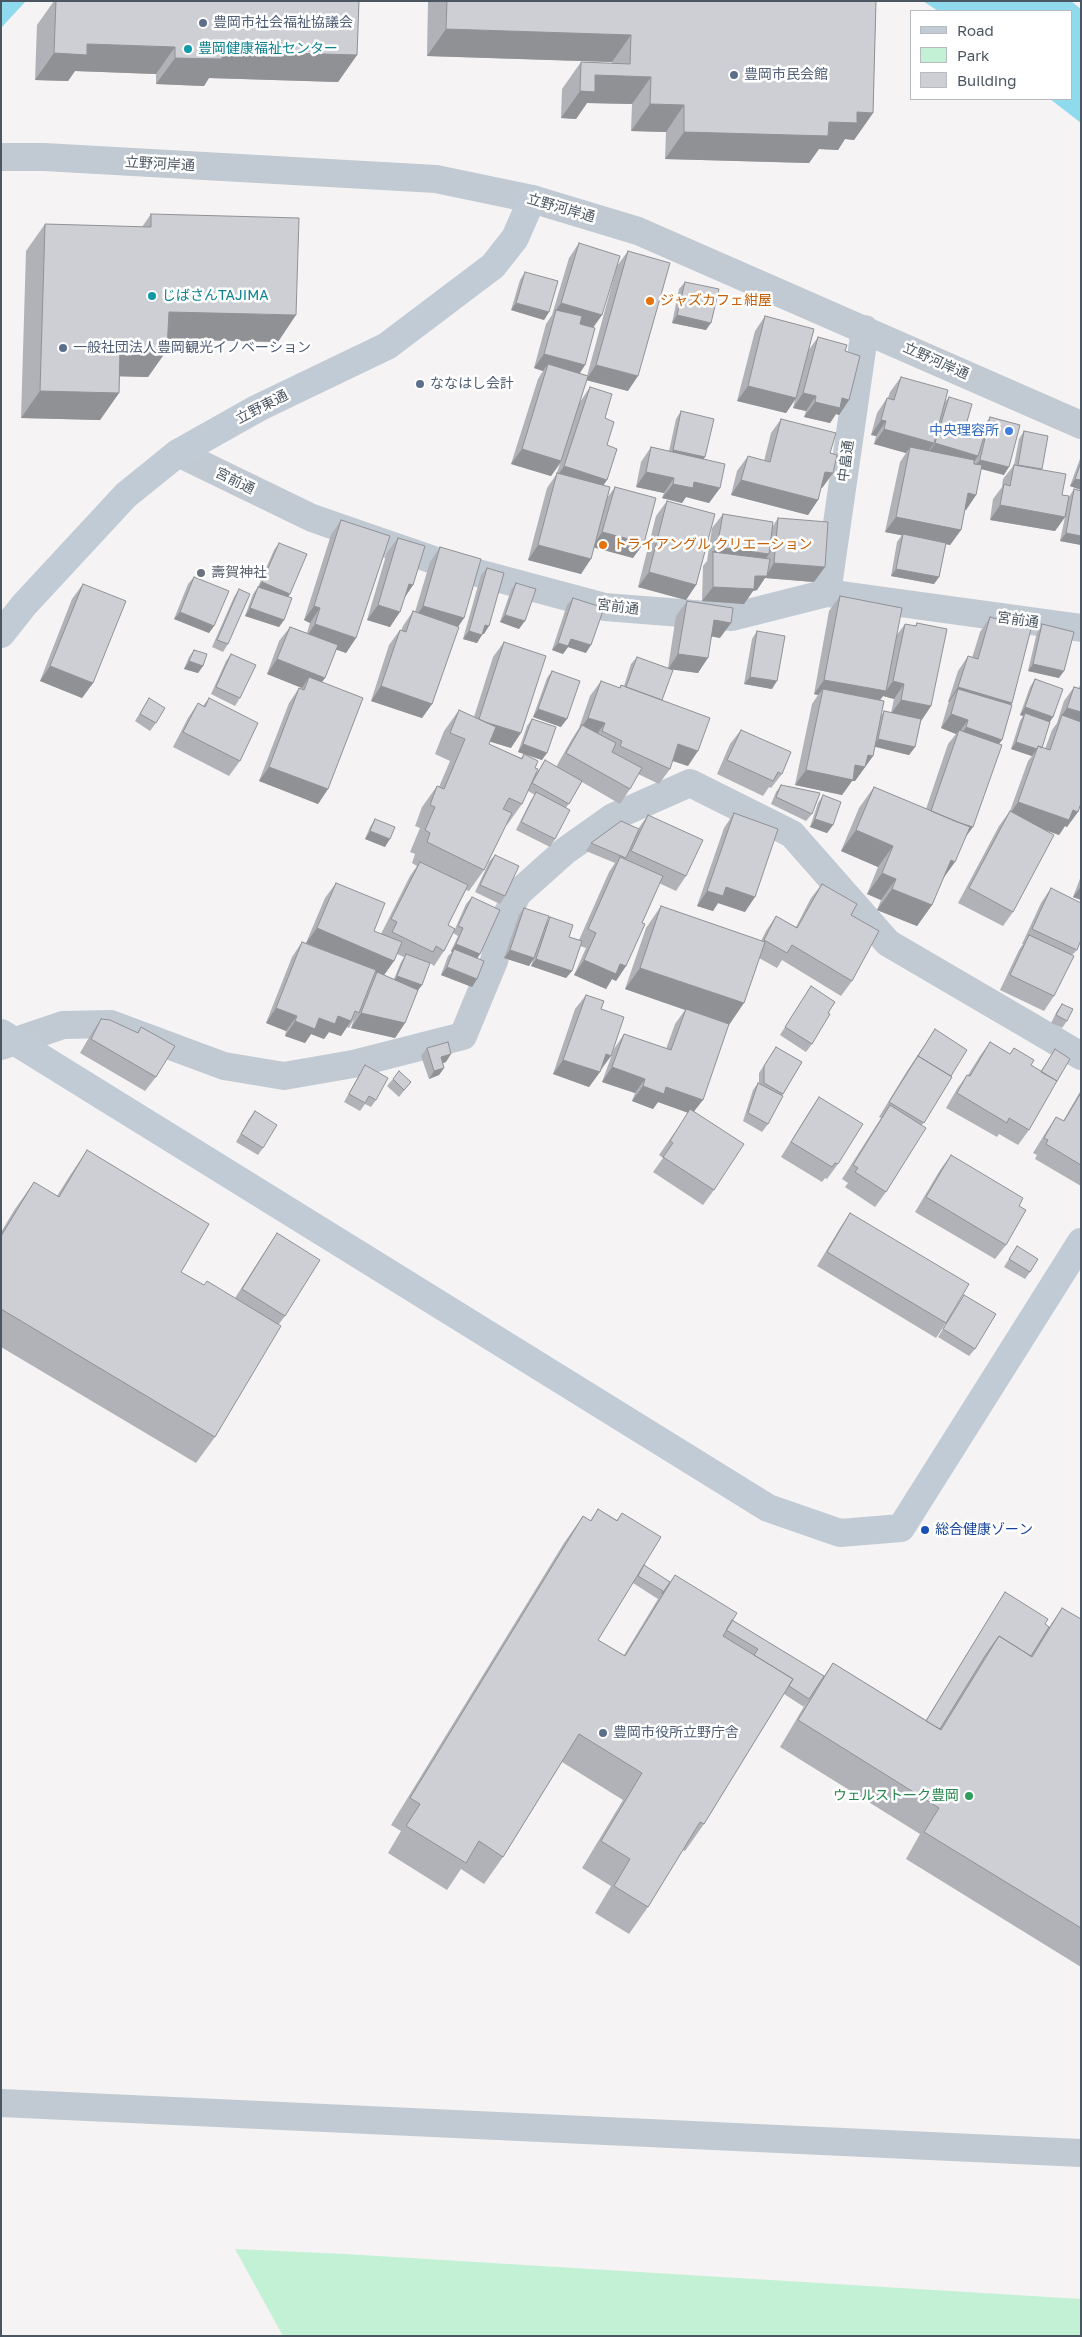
<!DOCTYPE html>
<meta charset="utf-8">
<style>
body{margin:0}
#map{position:relative;width:1082px;height:2337px;overflow:hidden;background:#f5f3f3;font-family:"Golos Text",sans-serif}
canvas{display:block}
.frame{position:absolute;inset:0;border:2px solid #4a5661;pointer-events:none}
.legend{position:absolute;left:910px;top:10px;width:162px;height:90px;box-sizing:border-box;background:#fff;border:1px solid #b7bbc0;margin:0;padding:6px 9px;list-style:none;font-size:15px;color:#4a5661}
.legend li{display:flex;align-items:center;gap:10px;height:25px}
.legend b{width:25px;border:1px solid #b7bbc0}
</style>
<div id="map">
<canvas width="1082" height="2337"></canvas>
<div class="frame"></div>
<ul class="legend">
<li><b style="height:6px;background:#c1cbd6"></b>Road</li>
<li><b style="height:14px;background:#c3f1d5"></b>Park</li>
<li><b style="height:14px;background:#cdcfd5"></b>Building</li>
</ul>
</div>
<script>
const c = document.querySelector('canvas').getContext('2d');
c.lineJoin = 'round';
function paint(path, color) { c.fillStyle = color; c.fill(path, 'evenodd'); }
const toPath = rows => new Path2D(rows.map(r => 'M' + r).join(''));
function stroke(path, color, width, dash) { c.strokeStyle = color; c.lineWidth = width; c.lineCap = dash ? 'butt' : 'round'; c.setLineDash(dash || []); c.stroke(path); }
function write(font, color, halo, rows, align = 'center') {
  c.font = font + ' "Golos Text","Noto Sans JP",sans-serif'; c.lineWidth = 5; c.setLineDash([]); c.textBaseline = 'middle'; c.strokeStyle = halo; c.fillStyle = color; for (const [text, x, y, turn = 0] of rows) {
    c.save(); c.translate(x, y); c.rotate((+turn || 0) * Math.PI / 180); c.textAlign = isNaN(turn) ? turn : align; if (halo) c.strokeText(text, 0, 0); c.fillText(text, 0, 0); c.restore();
  }
}
const green = toPath([
 [235,2249,345,2254,1081,2299,1081,2336,283,2336]
]);
const water = toPath([
 [1,1,26,1,1,28],
 [923,1,1071,1,1081,9,1081,123,1050,99,1071,99,1071,11,938,11]
]);
const street = toPath([
 [1,157,44,157,436,179,532,199,638,231,1081,425],
 [178,453,312,518,448,565,605,607,732,617,827,593,1081,628],
 [827,593,865,329],
 [1,1046,63,1025,111,1024,224,1066,284,1076,353,1064,463,1036,494,961,505,918,518,893,565,851,613,817,690,783,792,834,888,943,1081,1056],
 [1,2103,1081,2153]
]);
const secondary = toPath([
 [1,634,24,605,126,495,178,453,258,408,387,346,493,266,515,238,532,199],
 [1,1033,768,1508,840,1533,901,1528,1081,1242]
]);
const wall = toPath([
 [54,1,359,1,357,55,338,82,209,78,204,86,156,84,156,74,75,71,68,81,35,80,37,25],
 [428,1,876,1,873,113,854,140,845,139,838,150,819,149,809,163,665,159,666,132,631,131,632,104,587,103,576,119,561,118,562,89,581,62,612,64,612,62,427,56],
 [151,214,278,342,168,339,167,350,148,377,120,376,119,393,100,420,21,418,26,251,45,224,142,227],
 [579,243,602,315,593,328,585,365,580,373,587,376,617,266,628,251,628,391,586,380,580,402,590,387,605,418,607,445,604,485,607,498,615,487,633,558,594,547,581,574,528,560,547,488,556,475,560,464,551,476,511,464,538,379,543,371,534,368,546,324,552,315,569,258],
 [525,272,549,312,544,320,511,310,520,280],
 [685,282,706,330,672,323,679,289],
 [765,316,808,351,818,337,845,351,849,400,839,415,836,414,830,423,804,417,806,411,793,408,795,400,786,413,737,401,755,331],
 [901,377,945,402,949,397,966,425,984,430,985,424,990,417,1004,475,981,469,976,495,966,510,965,510,961,530,950,545,946,544,939,577,934,584,891,576,897,542,902,535,885,532,900,462,906,453,874,444,876,436,871,435,877,413,887,398,888,398,890,392],
 [681,411,704,459,720,488,709,503,686,497,682,503,662,498,664,493,636,487,641,462,651,447,669,451,676,419],
 [781,419,830,453,833,473,822,488,821,488,818,500,808,515,731,495,737,471,748,456,764,461,771,433],
 [1024,431,1041,470,1062,495,1069,497,1074,489,1081,491,1081,545,1060,541,1065,517,1055,531,990,520,993,499,1002,487,1003,479,1014,465,1019,439],
 [1081,456,1081,490,1070,486],
 [667,501,696,585,686,600,638,587,656,516],
 [723,514,773,526,778,518,814,582,765,578,757,590,753,591,744,604,702,601,703,566,707,561,712,528],
 [341,520,356,638,346,653,336,649,325,678,322,682,328,789,318,804,259,781,289,703,299,688,301,689,302,688,267,674,279,641,290,627,307,633,310,623,304,620,331,535],
 [398,538,413,585,404,598,390,627,367,620,387,552],
 [279,543,288,597,284,620,279,627,245,616,253,594,258,587,274,550],
 [440,547,464,618,458,626,432,704,422,718,371,701,389,645,400,630,401,631,403,626,413,611,415,612,430,562],
 [487,568,484,634,482,633,477,643,463,639,481,575],
 [194,577,214,626,209,633,174,619,188,584],
 [516,583,519,629,500,622,511,590],
 [83,584,93,683,82,698,40,681,72,599],
 [239,589,228,644,223,652,212,647,234,597],
 [840,596,896,636,905,624,915,626,917,623,931,706,921,721,915,747,909,755,875,747,873,756,855,781,852,781,842,795,795,785,812,704,818,695,814,694,829,611],
 [883,696,894,699,891,713,884,711,881,716,880,700],
 [573,598,586,653,568,647,563,654,552,650,567,605],
 [687,601,720,638,712,636,698,673,672,669,662,700,688,766,672,761,670,769,659,784,638,774,630,789,620,804,582,782,566,808,555,839,550,847,516,830,531,800,535,795,528,791,522,804,507,825,506,825,484,870,469,891,466,890,448,925,455,929,466,904,472,897,480,954,477,958,477,979,472,987,441,975,448,956,452,952,451,951,458,936,453,933,444,951,434,966,430,963,422,985,418,990,405,1023,395,1038,351,1028,354,1019,349,1028,347,1027,341,1036,329,1032,324,1039,311,1034,305,1043,285,1036,286,1031,266,1023,292,957,302,942,323,950,306,943,325,898,336,883,374,931,381,934,410,876,417,866,412,863,415,854,410,852,420,828,415,826,422,807,437,786,439,787,450,761,435,754,444,731,459,710,474,717,493,657,504,642,511,748,490,741,489,744,521,758,524,754,535,768,536,774,545,760,556,767,572,739,579,728,590,696,601,681,619,688,621,685,624,686,631,664,637,657,668,668,676,616],
 [397,954,404,957,401,962,394,979,384,975,394,961],
 [990,617,1012,703,1002,740,999,744,965,838,942,881,932,905,917,926,877,910,881,900,867,894,878,867,841,851,859,808,874,787,926,809,948,744,956,734,941,728,948,704,949,702,948,702,958,671,968,656,972,658,980,632],
 [1042,624,1059,678,1028,671,1037,632],
 [757,631,772,689,744,684,752,639],
 [194,650,203,666,198,673,184,669,189,657],
 [231,654,240,698,235,706,211,694,226,661],
 [552,671,561,727,533,717,547,678],
 [1035,679,1053,717,1050,721,1042,748,1045,749,1052,730,1057,723,1064,701,1074,687,1079,688,1081,682,1081,803,1067,827,1065,826,1059,835,1043,829,1013,912,1003,926,958,903,999,826,1010,811,1028,761,1032,756,1011,749,1020,721,1023,716,1020,715,1030,687],
 [149,698,156,723,150,731,135,721],
 [209,698,240,761,229,776,173,747,188,718,198,703,203,706],
 [532,719,542,760,518,752,527,726],
 [741,730,782,774,771,788,769,787,763,796,717,774,730,744],
 [781,785,812,814,806,821,771,804,776,792],
 [823,795,833,825,827,833,810,827,818,803],
 [734,813,745,912,718,903,713,911,697,906,724,828],
 [648,815,686,876,676,891,659,883,642,923,626,966,616,981,612,979,606,989,574,975,586,948,580,946,572,971,566,978,531,966,533,960,529,966,504,958,519,915,524,908,547,923,550,917,569,937,579,940,609,872,615,863,586,851,591,843,638,829],
 [375,819,385,847,365,839,370,827],
 [495,855,505,896,500,904,475,892,489,862],
 [1081,876,1081,900,1073,897],
 [822,884,851,915,852,981,841,996,782,960,777,968,759,958,729,1024,694,1112,714,1190,703,1205,653,1172,663,1158,659,1155,688,1113,658,1102,653,1109,632,1101,635,1093,602,1082,614,1049,624,1034,666,1049,675,1024,685,1010,625,989,646,928,661,906,761,941,766,931,776,916,796,927,811,898],
 [1051,888,1077,950,1072,955,1054,996,1044,1011,1000,990,1019,950,1023,944,1022,944,1041,903],
 [811,986,828,1013,812,1044,806,1052,780,1035],
 [586,995,601,1009,611,1056,589,1087,553,1074,575,1009],
 [1062,1004,1067,1021,1062,1028,1051,1023,1057,1011],
 [101,1019,137,1033,141,1027,156,1077,145,1091,80,1053,91,1034],
 [935,1029,951,1076,952,1077,922,1125,886,1192,875,1207,845,1187,848,1183,842,1179,881,1118,879,1117,907,1071],
 [990,1042,1010,1054,1014,1048,1031,1065,1041,1071,1055,1049,1029,1130,1018,1145,999,1134,997,1137,946,1108,957,1089,967,1075,968,1075,980,1056],
 [776,1047,802,1062,782,1096,768,1124,762,1132,743,1121,753,1090,758,1083,759,1083,759,1073],
 [427,1048,446,1062,443,1063,444,1068,439,1075,429,1079,421,1056],
 [365,1065,376,1100,371,1107,365,1104,360,1111,344,1102,360,1073],
 [393,1079,411,1082,399,1097,387,1086],
 [1081,1090,1081,1186,1035,1159,1037,1155,1033,1153,1046,1132,1056,1117,1063,1121],
 [819,1097,838,1164,827,1179,825,1178,822,1182,781,1157,809,1112],
 [255,1111,263,1148,258,1155,236,1142,249,1119],
 [87,1150,181,1272,204,1285,235,1298,267,1248,277,1233,285,1316,279,1324,215,1437,196,1463,1,1347,1,1232,15,1209,34,1182,57,1196,69,1177],
 [951,1155,1019,1206,1006,1245,995,1259,915,1212,940,1170],
 [850,1213,946,1323,936,1338,817,1266,840,1228],
 [1017,1246,1030,1272,1025,1279,1004,1267],
 [964,1295,975,1349,969,1356,938,1337],
 [598,1509,617,1520,622,1513,644,1565,670,1582,675,1575,732,1620,824,1676,833,1663,926,1720,1005,1592,1049,1627,1062,1608,1081,1619,1081,1967,906,1859,920,1834,780,1747,806,1703,804,1707,784,1694,704,1824,685,1851,683,1850,648,1907,629,1934,595,1913,611,1886,582,1868,623,1800,562,1762,503,1857,484,1884,461,1869,447,1890,388,1853,401,1831,391,1825,564,1543,583,1516,590,1521],
 [633,1583,658,1599,624,1655,598,1640]
]);
const shadedWall = toPath([
 [446,29,631,35,612,62,427,56],
 [87,44,175,47,156,74,75,71,68,81,35,80,54,53],
 [222,51,357,55,338,82,209,78,204,86,156,84,175,58],
 [595,75,651,77,632,104,587,103,576,119,561,118,580,91],
 [650,104,684,105,666,132,631,131],
 [857,112,873,113,854,140,845,139,838,150,819,149,809,163,665,159,684,132,829,122],
 [516,303,549,312,544,320,511,310],
 [561,303,602,315,591,330,555,312],
 [169,312,296,315,278,342,150,339],
 [677,315,711,323,706,330,672,323],
 [120,349,167,350,148,377,102,376],
 [544,354,585,365,575,380,548,364,543,371,534,368],
 [596,365,638,376,628,391,586,380],
 [748,386,796,398,786,413,737,401],
 [40,391,119,393,100,420,21,418],
 [803,393,816,396,806,411,793,408],
 [842,398,849,400,839,415,836,414,830,423,804,417,815,402],
 [881,420,886,421,876,436,871,435],
 [884,429,934,443,924,458,910,447,906,453,874,444],
 [935,443,978,456,968,471,925,458],
 [522,449,561,461,551,476,511,464],
 [673,450,705,457,700,465,668,458],
 [980,460,1009,467,1004,475,974,467],
 [564,466,607,480,597,495,556,478],
 [646,472,674,478,664,493,636,487],
 [825,472,833,473,822,488,815,487],
 [1075,479,1081,480,1081,490,1070,486],
 [741,480,818,500,808,515,731,495],
 [694,482,720,488,709,503,686,497,682,503,662,498,673,484],
 [968,493,976,495,966,510,958,508],
 [1000,505,1065,517,1055,531,990,520],
 [896,517,961,530,950,545,885,532],
 [602,532,644,543,633,558,592,547],
 [1066,533,1081,536,1081,545,1060,541],
 [538,545,591,559,581,574,528,560],
 [717,547,769,554,759,569,713,552],
 [774,563,825,567,814,582,765,578,757,590,753,591,744,604,702,601,713,587,755,576,766,576],
 [896,569,939,577,934,584,891,576],
 [649,572,696,585,686,600,638,587],
 [262,582,290,594,285,602,257,590],
 [409,584,413,585,403,600],
 [378,605,400,612,390,627,367,620],
 [314,606,320,608,310,623,304,620],
 [423,606,464,618,454,633,413,621],
 [250,608,284,620,279,627,245,616],
 [180,612,214,626,209,633,174,619],
 [505,615,525,621,519,629,500,622],
 [714,620,731,623,720,638,704,635],
 [315,624,356,638,346,653,305,639],
 [485,625,489,626,484,634,480,633],
 [469,631,482,635,477,643,463,639],
 [571,639,591,645,586,653,568,647,563,654,552,650,558,643],
 [678,654,708,658,698,673,668,669],
 [277,659,325,678,314,693,309,677,302,688,267,674],
 [189,661,203,666,198,673,184,669],
 [1033,664,1064,671,1059,678,1028,671],
 [50,666,93,683,82,698,40,681],
 [750,677,777,681,772,689,744,684],
 [824,680,886,691,893,681,904,684,894,699,883,696,876,706,823,689,818,695,814,694],
 [381,686,432,704,422,718,371,701],
 [958,687,1012,703,1002,718,958,689,949,702,948,702],
 [901,700,931,706,921,721,890,715],
 [1025,707,1053,717,1048,725,1025,713,1023,716,1020,715],
 [1067,708,1081,712,1081,730,1062,715,1057,722],
 [538,709,567,719,561,727,533,717],
 [951,714,968,720,958,734,959,730,956,734,941,728],
 [588,718,605,723,594,738,578,732],
 [479,720,521,733,511,748,468,735],
 [966,727,1002,740,991,754,956,742],
 [878,739,915,747,909,755,873,746],
 [1016,742,1037,749,1032,756,1011,749],
 [523,744,547,753,542,760,518,752],
 [678,744,698,751,688,766,668,759],
 [868,755,873,756,855,781,852,781,842,795,795,785,806,770,855,765],
 [269,767,328,789,318,804,259,781],
 [1018,802,1073,810,1078,812,1067,827,1065,826,1059,835,1008,817],
 [930,812,973,827,962,842],
 [815,819,833,825,827,833,810,827],
 [856,830,893,846,878,867,841,851],
 [370,831,390,839,385,847,365,839],
 [951,860,955,862,940,883],
 [882,873,896,879,881,900,867,894],
 [1081,886,1081,900,1073,897],
 [726,887,755,897,745,912,718,903,713,911,697,906,707,891],
 [892,889,932,905,917,926,877,910],
 [317,928,394,961,384,975,306,943],
 [456,944,480,954,475,962,454,949,452,952,451,951],
 [510,950,534,958,529,966,504,958],
 [536,959,572,971,566,978,531,966],
 [584,960,620,964,626,966,616,981,612,979,606,989,574,975],
 [447,967,477,979,472,987,441,975],
 [640,968,744,1003,729,1025,625,989],
 [397,976,422,985,416,993,392,984],
 [276,1008,297,1016,286,1031,266,1023],
 [361,1013,405,1023,395,1038,351,1028],
 [338,1016,351,1021,341,1036,329,1032,324,1039,311,1034,305,1043,285,1036,295,1021,319,1018],
 [451,1054,446,1062,436,1065,441,1057],
 [606,1054,611,1056,600,1070],
 [563,1060,600,1072,589,1087,553,1074],
 [612,1067,645,1079,635,1093,602,1082],
 [444,1068,439,1075,429,1079,434,1071],
 [643,1086,666,1087,703,1100,692,1114,658,1102,653,1109,632,1101]
]);
const building = toPath([
 [56,1,359,1,357,55,222,51,222,59,175,58,175,47,87,44,87,55,54,53,56,1],
 [447,1,876,1,873,113,857,112,857,123,829,122,828,136,684,132,684,105,650,104,651,77,595,75,595,92,580,91,581,62,630,64,631,35,446,29,447,1],
 [151,214,299,218,296,315,169,312,167,350,120,349,119,393,40,391,45,224,151,227,151,214],
 [579,243,620,256,602,315,561,303,579,243],
 [628,251,670,263,638,376,596,365,628,251],
 [525,272,558,281,549,312,516,303,525,272],
 [685,282,719,289,711,323,677,315,685,282],
 [556,310,582,316,580,324,595,328,585,365,544,354,556,310],
 [765,316,814,329,796,398,748,386,765,316],
 [818,337,847,345,845,351,860,356,849,400,842,398,840,408,815,402,816,396,803,393,818,337],
 [548,364,588,376,561,461,522,449,548,364],
 [901,377,948,390,934,443,884,429,886,421,881,420,887,398,894,400,901,377],
 [590,387,612,394,605,418,614,422,607,445,617,449,607,480,564,466,590,387],
 [949,397,972,404,966,425,986,430,978,456,935,443,949,397],
 [681,411,714,419,705,457,673,450,681,411],
 [990,417,1020,425,1009,467,980,460,990,417],
 [781,419,836,433,830,453,837,455,833,473,825,472,818,500,741,480,748,456,770,462,781,419],
 [1024,431,1048,436,1042,469,1018,465,1024,431],
 [651,447,725,464,720,488,694,482,693,488,673,484,674,478,646,472,651,447],
 [910,447,974,460,974,464,982,465,976,495,968,493,961,530,896,517,910,447],
 [1081,462,1081,480,1075,479,1081,462],
 [1014,465,1066,474,1062,495,1069,496,1065,517,1000,505,1004,484,1010,486,1014,465],
 [557,473,610,487,591,559,538,545,557,473],
 [615,487,656,498,644,543,602,532,615,487],
 [1074,489,1081,491,1081,536,1066,533,1074,489],
 [667,501,715,514,696,585,649,572,667,501],
 [723,514,773,522,769,554,717,547,723,514],
 [778,518,828,522,825,567,774,563,778,518],
 [341,520,390,536,356,638,315,624,320,608,314,606,341,520],
 [903,534,946,543,939,577,896,569,903,534],
 [398,538,425,546,413,585,409,584,400,612,378,605,398,538],
 [279,543,307,554,290,594,262,582,279,543],
 [440,547,481,559,464,618,423,606,440,547],
 [713,552,770,559,767,576,755,576,754,589,713,587,713,552],
 [487,568,504,573,489,626,485,625,482,635,469,631,487,568],
 [194,577,229,591,214,626,180,612,194,577],
 [516,583,536,589,525,621,505,615,516,583],
 [83,584,126,601,93,683,50,666,83,584],
 [258,587,292,598,284,620,250,608,258,587],
 [239,589,250,594,228,644,217,640,239,589],
 [840,596,902,608,886,691,824,680,840,596],
 [573,598,604,608,591,645,571,639,568,646,558,643,573,598],
 [687,601,733,608,731,623,714,620,708,658,678,654,687,601],
 [413,611,459,627,432,704,381,686,400,630,406,632,413,611],
 [990,617,1031,629,1012,703,958,687,968,656,978,659,990,617],
 [917,623,947,629,931,706,901,700,904,684,893,681,905,624,916,626,917,623],
 [1042,624,1074,632,1064,671,1033,664,1042,624],
 [290,627,338,645,325,678,277,659,290,627],
 [757,631,785,636,777,681,750,677,757,631],
 [504,642,546,656,521,733,485,722,479,719,504,642],
 [194,650,207,654,203,666,189,661,194,650],
 [231,654,256,665,240,698,216,687,231,654],
 [637,657,673,670,662,700,626,687,637,657],
 [552,671,580,681,567,719,538,709,552,671],
 [309,677,363,698,328,789,269,767,299,688,304,690,309,677],
 [1035,679,1063,689,1053,717,1025,707,1035,679],
 [601,681,620,688,621,685,710,718,698,751,678,744,670,769,620,746,622,741,602,731,605,723,588,718,601,681],
 [1074,687,1081,689,1081,712,1067,708,1074,687],
 [823,689,884,701,873,756,868,755,865,767,855,765,853,780,806,770,823,689],
 [958,689,1012,705,1002,740,966,727,968,720,951,714,958,689],
 [149,698,165,708,156,723,140,714,149,698],
 [209,698,258,723,240,761,183,732,198,703,205,707,209,698],
 [459,710,496,727,489,744,522,759,524,754,538,761,535,768,538,769,522,804,509,798,503,809,512,813,484,870,427,842,430,833,425,830,435,807,430,805,437,786,444,789,465,739,450,733,459,710],
 [884,711,921,719,915,747,878,739,884,711],
 [1025,713,1050,722,1042,748,1038,746,1037,749,1016,742,1025,713],
 [1062,715,1081,722,1081,803,1078,812,1073,810,1069,820,1018,802,1038,746,1050,750,1062,715],
 [532,719,556,727,547,753,523,744,532,719],
 [582,725,616,743,612,752,642,768,630,789,566,753,582,725],
 [741,730,791,752,782,774,778,772,773,781,727,760,741,730],
 [959,730,1002,745,973,827,957,822,931,811,959,730],
 [545,760,582,781,569,804,532,783,545,760],
 [781,785,820,793,812,814,776,797,781,785],
 [874,787,970,827,955,862,951,860,932,905,892,889,896,879,882,873,893,846,856,830,874,787],
 [536,792,570,810,555,839,521,822,536,792],
 [823,795,841,802,833,825,815,819,823,795],
 [1010,811,1054,835,1013,912,969,888,1010,811],
 [734,813,778,829,755,897,726,887,723,896,707,891,734,813],
 [648,815,703,840,686,876,631,851,648,815],
 [375,819,395,827,390,839,370,831,375,819],
 [621,821,639,829,626,858,591,843,621,821],
 [495,855,519,866,505,896,480,885,495,855],
 [620,857,663,876,642,923,645,924,626,966,620,964,616,974,584,960,596,933,588,929,620,857],
 [420,862,468,885,448,925,455,929,444,951,436,946,433,952,392,932,397,922,391,919,420,862],
 [336,883,385,903,374,931,402,942,394,961,317,928,336,883],
 [822,884,857,904,851,915,879,931,852,981,792,945,787,953,764,940,776,916,797,928,822,884],
 [1051,888,1081,903,1081,940,1077,950,1032,929,1051,888],
 [472,897,500,910,480,954,456,944,463,928,458,926,472,897],
 [661,906,765,942,744,1003,640,968,661,906],
 [524,908,549,916,534,958,510,950,524,908],
 [550,917,573,925,569,937,582,941,572,971,536,959,550,917],
 [1029,935,1074,956,1054,996,1010,975,1029,935],
 [302,942,376,970,359,1013,355,1011,351,1021,338,1016,335,1024,319,1018,315,1029,295,1021,297,1016,276,1008,302,942],
 [454,949,484,961,477,979,447,967,454,949],
 [406,954,430,963,422,985,397,976,406,954],
 [377,972,418,990,405,1023,361,1013,377,972],
 [811,986,835,1002,828,1013,830,1014,812,1044,785,1027,811,986],
 [586,995,604,1001,601,1009,624,1017,611,1056,606,1054,600,1072,563,1060,586,995],
 [1062,1004,1073,1009,1067,1021,1056,1015,1062,1004],
 [686,1009,729,1024,703,1100,666,1087,664,1094,643,1086,645,1079,612,1067,624,1034,671,1050,686,1009],
 [101,1019,110,1020,138,1033,141,1027,175,1046,156,1077,91,1039,101,1019],
 [935,1029,967,1050,951,1076,918,1056,935,1029],
 [448,1042,451,1054,441,1057,444,1068,434,1071,427,1048,448,1042],
 [990,1042,1010,1054,1014,1048,1034,1060,1031,1065,1057,1081,1029,1130,1009,1118,1007,1123,957,1093,967,1075,970,1076,990,1042],
 [776,1047,802,1062,783,1094,764,1083,764,1066,776,1047],
 [1055,1049,1070,1059,1057,1081,1041,1072,1055,1049],
 [918,1056,952,1077,924,1123,889,1102,918,1056],
 [365,1065,388,1078,376,1100,369,1096,365,1103,349,1094,365,1065],
 [399,1071,411,1082,404,1090,393,1079,399,1071],
 [758,1083,783,1096,768,1124,748,1113,758,1083],
 [1081,1093,1081,1165,1046,1144,1048,1140,1044,1138,1056,1117,1064,1121,1081,1093],
 [819,1097,863,1124,838,1164,835,1163,832,1167,791,1142,819,1097],
 [890,1105,926,1128,886,1192,855,1172,858,1168,853,1165,890,1105],
 [690,1109,744,1144,714,1190,663,1157,673,1143,670,1141,690,1109],
 [255,1111,277,1125,263,1148,241,1134,255,1111],
 [87,1150,209,1224,181,1272,204,1285,207,1281,281,1326,215,1437,1,1309,1,1236,34,1182,59,1197,87,1150],
 [951,1155,1023,1198,1019,1206,1026,1210,1006,1245,926,1197,951,1155],
 [850,1213,969,1284,946,1323,827,1252,850,1213],
 [277,1233,320,1260,285,1316,242,1289,277,1233],
 [1017,1246,1038,1259,1030,1272,1009,1259,1017,1246],
 [964,1295,996,1314,975,1349,943,1329,964,1295],
 [598,1509,617,1521,622,1513,661,1537,598,1640,625,1656,675,1575,737,1613,723,1636,793,1679,704,1824,700,1822,648,1907,614,1886,630,1859,601,1841,642,1773,579,1734,503,1857,479,1841,466,1863,406,1826,420,1804,410,1798,583,1516,591,1521,598,1509],
 [644,1565,670,1582,662,1594,663,1591,638,1576,644,1565],
 [1005,1592,1048,1619,1045,1624,1049,1627,1031,1656,999,1636,985,1656,940,1729,926,1721,1005,1592],
 [1062,1608,1081,1619,1081,1928,924,1832,939,1808,798,1720,833,1663,941,1730,999,1636,1032,1657,1062,1608],
 [732,1620,824,1676,809,1699,789,1686,793,1679,754,1655,758,1649,726,1630,732,1620]
]);
const markers = [
 [203,23,5,"#5c6f8a"],
 [188,49,5,"#0f9aa8"],
 [734,75,5,"#5c6f8a"],
 [152,296,5,"#0f9aa8"],
 [650,301,5,"#e8710a"],
 [63,348,5,"#5c6f8a"],
 [420,384,5,"#5c6f8a"],
 [1009,431,5,"#3f7fe0"],
 [603,545,5,"#e8710a"],
 [201,573,5,"#6b7280"],
 [925,1530,5,"#1a4fb4"],
 [603,1733,5,"#5c6f8a"],
 [969,1796,5,"#2e9e5b"]
];
const serviceNames = [
 ["豊岡市社会福祉協議会",213,23],
 ["豊岡市民会館",744,75],
 ["一般社団法人豊岡観光イノベーション",73,348],
 ["ななはし会計",430,384],
 ["豊岡市役所立野庁舎",613,1733]
];
const cultureNames = [
 ["豊岡健康福祉センター",198,49],
 ["じばさんTAJIMA",162,296]
];
const streetNames = [
 ["立野河岸通",160,164,3],
 ["立野河岸通",561,208,16],
 ["立野河岸通",936,361,24],
 ["立野東通",262,407,-27],
 ["中畠通",846,461,-82],
 ["宮前通",235,481,26],
 ["宮前通",618,607,7],
 ["宮前通",1018,620,8]
];
const foodNames = [
 ["ジャズカフェ紺屋",660,301],
 ["トライアングル クリエーション",613,545]
];
const shopNames = [
 ["中央理容所",999,431]
];
const worshipNames = [
 ["壽賀神社",211,573]
];
const transitNames = [
 ["総合健康ゾーン",935,1530]
];
const leisureNames = [
 ["ウェルストーク豊岡",959,1796]
];
paint(green, '#c3f1d5');
paint(water, '#90daee');
stroke(street, '#c1cad2', 28);
stroke(secondary, '#c1cbd6', 28);
paint(wall, '#b0b2b7');
paint(shadedWall, '#909195');
paint(building, '#cdcfd5');
stroke(building, '#909195', 1);
for (const [x, y, r, color] of markers) { const dot = new Path2D(); dot.arc(x, y, r, 0, 2 * Math.PI); c.fillStyle = color; c.fill(dot); stroke(dot, '#fff', 2); }
write('14px', '#4e5e75', '#fff', serviceNames, 'left');
write('14px', '#0d838f', '#fff', cultureNames, 'left');
write('14px', '#4a5661', '#fff', streetNames);
write('14px', '#c56008', '#fff', foodNames, 'left');
write('14px', '#366cbe', '#fff', shopNames, 'right');
write('14px', '#5b616d', '#fff', worshipNames, 'left');
write('14px', '#164399', '#fff', transitNames, 'left');
write('14px', '#27864d', '#fff', leisureNames, 'right');
</script>
